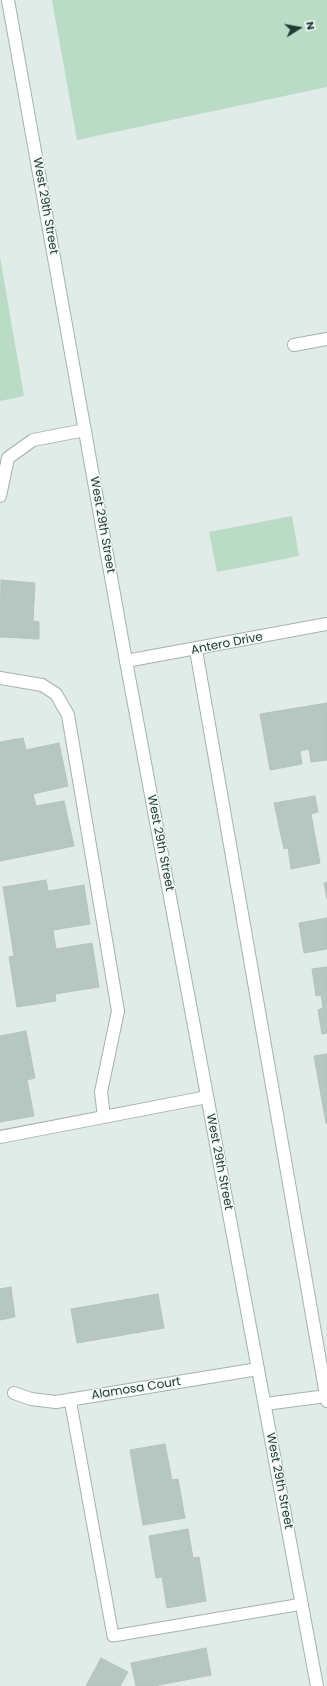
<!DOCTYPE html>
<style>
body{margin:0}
#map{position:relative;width:327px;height:1686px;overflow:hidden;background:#e1ebe7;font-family:Poppins,sans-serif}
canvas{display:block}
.north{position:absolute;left:279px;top:8px;width:40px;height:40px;-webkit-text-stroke:3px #f1f8f5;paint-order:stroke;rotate:79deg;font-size:11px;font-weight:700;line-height:16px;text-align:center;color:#213b37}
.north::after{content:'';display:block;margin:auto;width:14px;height:18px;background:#213b37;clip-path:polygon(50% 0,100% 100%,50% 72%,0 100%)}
</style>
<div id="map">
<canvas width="327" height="1686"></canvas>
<div class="north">N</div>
</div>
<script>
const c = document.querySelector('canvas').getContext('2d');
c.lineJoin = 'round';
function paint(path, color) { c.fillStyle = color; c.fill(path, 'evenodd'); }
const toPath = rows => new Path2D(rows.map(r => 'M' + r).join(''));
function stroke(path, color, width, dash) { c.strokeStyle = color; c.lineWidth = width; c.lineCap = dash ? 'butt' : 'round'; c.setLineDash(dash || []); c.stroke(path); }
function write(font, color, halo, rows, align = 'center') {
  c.font = font + ' Poppins,sans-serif'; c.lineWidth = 3; c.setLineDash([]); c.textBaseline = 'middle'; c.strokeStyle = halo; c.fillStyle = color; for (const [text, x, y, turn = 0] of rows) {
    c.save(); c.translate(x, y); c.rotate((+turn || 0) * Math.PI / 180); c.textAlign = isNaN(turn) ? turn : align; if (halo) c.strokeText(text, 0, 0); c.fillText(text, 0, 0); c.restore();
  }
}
const green = toPath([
 [52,0,327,0,327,87,77,140],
 [0,257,24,396,0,401],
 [292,516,299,556,217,572,209,532]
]);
const building = toPath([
 [1,580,35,583,33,621,39,622,39,639,0,637,1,580],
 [327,703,327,760,311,762,309,749,300,751,302,764,270,770,260,714,327,703],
 [23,738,26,750,59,743,68,786,33,794,36,806,64,801,74,846,0,861,0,742,23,738],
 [315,796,318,812,311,814,320,863,291,869,288,848,284,849,274,803,315,796],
 [46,880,48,891,84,885,90,924,53,930,56,949,92,943,99,987,55,994,56,1001,17,1007,9,957,14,956,3,887,46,880],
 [327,882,327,899,324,883,327,882],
 [327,918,327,949,304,953,299,923,327,918],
 [327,967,327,1033,322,1034,318,1010,323,1008,321,995,316,996,312,969,327,967],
 [26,1031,35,1078,27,1080,34,1116,0,1122,0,1036,26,1031],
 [327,1054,327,1123,326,1123,314,1056,327,1054],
 [11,1287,15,1317,0,1320,0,1289,11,1287],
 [158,1294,164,1328,77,1343,71,1309,158,1294],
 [165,1444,172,1480,178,1479,185,1518,143,1525,130,1450,165,1444],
 [188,1529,193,1558,199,1557,206,1601,167,1608,162,1577,156,1578,149,1536,188,1529],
 [206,1648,211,1675,154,1686,136,1686,131,1663,206,1648],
 [101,1658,128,1672,120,1686,86,1686,101,1658]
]);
const service = toPath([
 [70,1399,113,1636,302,1604]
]);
const minor = toPath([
 [294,345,327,339],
 [0,496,8,458,33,440,85,430],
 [196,650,327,1401],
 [126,661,327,624],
 [0,678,42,685,56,694,68,715,118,1011,101,1092,104,1117],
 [0,1137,207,1097],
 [14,1393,31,1399,56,1402,258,1369],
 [265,1404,327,1396]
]);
const secondary = toPath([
 [8,0,126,661,317,1686]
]);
const streetNames = [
 ["West 29th Street",45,206,80],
 ["West 29th Street",102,525,80],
 ["Antero Drive",227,644,-11],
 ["West 29th Street",160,843,79],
 ["West 29th Street",219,1162,79],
 ["Alamosa Court",136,1389,-9],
 ["West 29th Street",279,1481,79]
];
paint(green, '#badcc6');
paint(building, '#b6c6c1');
stroke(building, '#b3c4bf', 1);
stroke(service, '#a4b3af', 13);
stroke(minor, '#a4b3af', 14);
stroke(secondary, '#9fb6b0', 14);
stroke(service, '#fff', 11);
stroke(minor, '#fff', 12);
stroke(secondary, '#fff', 12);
write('12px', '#213b37', '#f1f8f5', streetNames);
</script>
